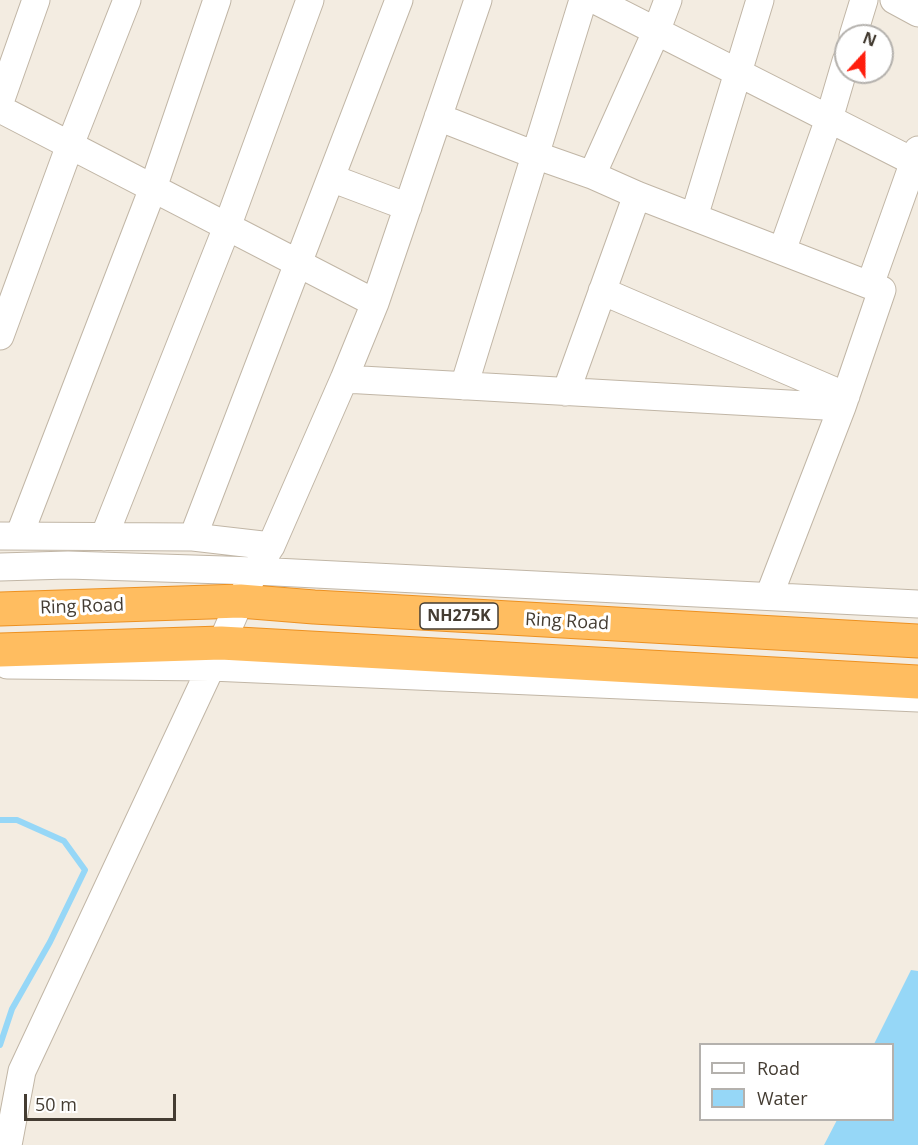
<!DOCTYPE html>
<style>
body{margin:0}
#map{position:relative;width:918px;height:1145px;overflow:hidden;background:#f3ece1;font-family:"Open Sans",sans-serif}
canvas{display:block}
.legend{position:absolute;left:699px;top:1043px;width:195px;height:78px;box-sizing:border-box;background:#fff;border:2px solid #b4b1ad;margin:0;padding:8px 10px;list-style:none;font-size:18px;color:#443c32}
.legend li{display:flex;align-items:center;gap:12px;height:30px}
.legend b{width:30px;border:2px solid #b4b1ad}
.north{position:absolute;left:834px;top:24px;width:60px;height:60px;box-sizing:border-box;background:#fff;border:2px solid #b4b1ad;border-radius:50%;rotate:21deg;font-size:16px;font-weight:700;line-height:24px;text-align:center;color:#443c32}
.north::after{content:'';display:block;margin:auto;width:21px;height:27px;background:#ff1d0c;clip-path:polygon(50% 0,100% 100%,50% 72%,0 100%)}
.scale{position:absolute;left:24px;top:1094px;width:152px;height:27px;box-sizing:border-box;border:3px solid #443c32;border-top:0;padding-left:8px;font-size:18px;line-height:21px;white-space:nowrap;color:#443c32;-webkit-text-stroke:4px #fff;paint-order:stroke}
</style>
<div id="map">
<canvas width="918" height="1145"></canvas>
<ul class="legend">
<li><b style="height:8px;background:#fff"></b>Road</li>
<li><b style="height:16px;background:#96d7f7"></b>Water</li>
</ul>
<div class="north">N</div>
<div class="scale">50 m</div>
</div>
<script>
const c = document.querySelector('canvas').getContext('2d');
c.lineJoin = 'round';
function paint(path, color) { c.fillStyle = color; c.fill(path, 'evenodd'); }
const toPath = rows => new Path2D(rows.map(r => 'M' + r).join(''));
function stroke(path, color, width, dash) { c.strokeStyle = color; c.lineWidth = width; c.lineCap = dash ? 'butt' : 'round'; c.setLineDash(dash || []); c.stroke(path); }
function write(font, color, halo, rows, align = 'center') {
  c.font = font + ' "Open Sans",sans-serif'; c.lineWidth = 6; c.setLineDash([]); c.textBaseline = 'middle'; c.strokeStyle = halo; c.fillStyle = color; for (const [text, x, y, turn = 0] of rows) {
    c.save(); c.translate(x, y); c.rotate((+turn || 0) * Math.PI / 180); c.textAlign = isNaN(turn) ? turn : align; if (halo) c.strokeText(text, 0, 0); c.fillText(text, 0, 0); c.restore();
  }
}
const water = toPath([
 [911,970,918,971,918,1145,824,1145,837,1120,892,1120,892,1044,874,1044]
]);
const stream = toPath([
 [0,820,17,820,64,841,85,870,50,942,12,1009,0,1045]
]);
const minor = toPath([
 [595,0,918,164],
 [894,0,918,13],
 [853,36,864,0],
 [0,102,36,0],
 [0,109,375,303],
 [438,117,535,155,592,175,637,195,882,290,842,407,769,596],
 [592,175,656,32,668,0],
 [331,178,408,207],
 [694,217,760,0],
 [782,251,829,119,846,61],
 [870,285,918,150],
 [602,291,846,396],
 [0,336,70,145,127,0],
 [344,379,842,407],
 [464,386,583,0],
 [566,392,637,195],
 [0,536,193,537,271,546],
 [19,536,153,188,217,0],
 [104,537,227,227,310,0],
 [193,537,399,0],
 [0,567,68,565,255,571,918,604],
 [7,665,211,667,918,698],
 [8,1145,22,1071,211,667,240,601,255,571,271,546,344,379,375,303,478,0]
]);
const highway = toPath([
 [0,609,240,601,314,607,918,641],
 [0,650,221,643,918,682]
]);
const shields = [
 [459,616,78]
];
const shieldNames = [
 ["NH275K",459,616]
];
const streetNames = [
 ["Ring Road",82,607,-2],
 ["Ring Road",567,622,3]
];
paint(water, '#96d7f7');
stroke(stream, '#96d7f7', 6);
stroke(minor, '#c1b6a6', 29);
stroke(highway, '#ed9121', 35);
stroke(minor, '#fff', 27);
stroke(highway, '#ffbd60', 33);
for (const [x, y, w] of shields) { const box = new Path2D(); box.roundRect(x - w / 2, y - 13, w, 26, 4.5); c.fillStyle = '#fff'; c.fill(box); stroke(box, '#443c32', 1.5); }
write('bold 16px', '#443c32', null, shieldNames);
write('18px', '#443c32', '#fff', streetNames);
</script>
